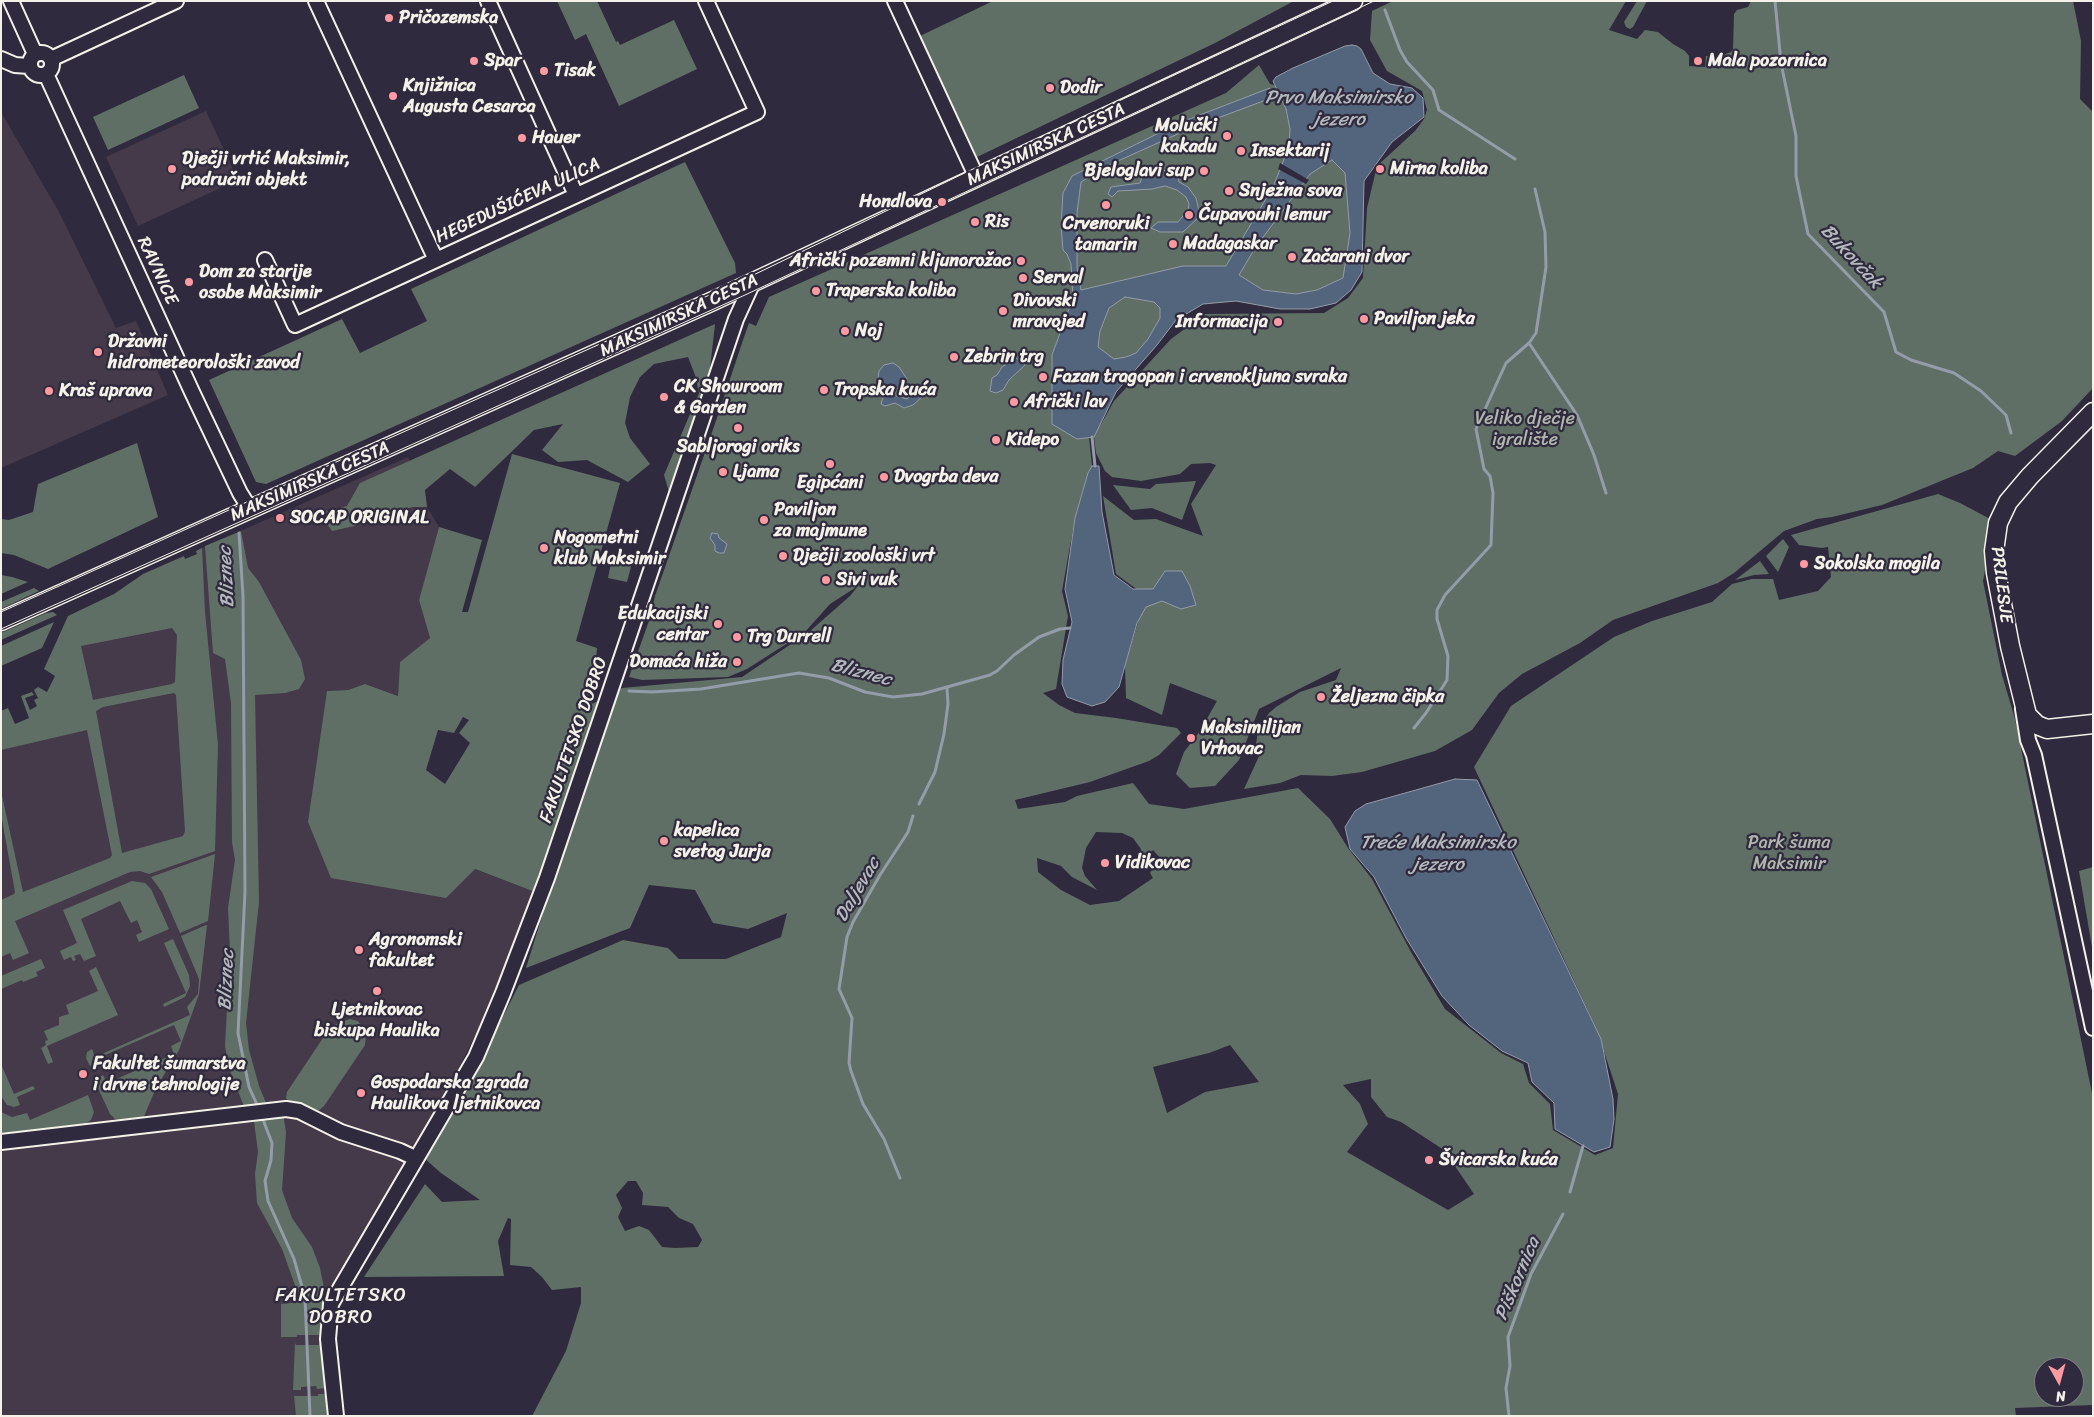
<!DOCTYPE html>
<meta charset="utf-8">
<style>
body{margin:0}
#map{position:relative;width:2094px;height:1417px;overflow:hidden;background:#2f2a3d;font-family:Sriracha,sans-serif}
canvas{display:block}
.frame{position:absolute;inset:0;border:2px solid #f4f1e8;pointer-events:none}
.north{position:absolute;left:2034px;top:1357px;width:50px;height:50px;box-sizing:border-box;background:#2f2a3d;border:1px solid #7e7a81;border-radius:50%;rotate:173deg;font-size:14px;font-weight:700;line-height:20px;text-align:center;color:#f4f1e8}
.north::after{content:'';display:block;margin:auto;width:18px;height:22px;background:#ff9aa2;clip-path:polygon(50% 0,100% 100%,50% 72%,0 100%)}
</style>
<div id="map">
<canvas width="2094" height="1417"></canvas>
<div class="frame"></div>
<div class="north">N</div>
</div>
<script>
const c = document.querySelector('canvas').getContext('2d');
c.lineJoin = 'round';
function paint(path, color) { c.fillStyle = color; c.fill(path, 'evenodd'); }
const toPath = rows => new Path2D(rows.map(r => 'M' + r).join(''));
function stroke(path, color, width, dash) { c.strokeStyle = color; c.lineWidth = width; c.lineCap = dash ? 'butt' : 'round'; c.setLineDash(dash || []); c.stroke(path); }
function write(font, color, halo, rows, align = 'center') {
  c.font = font + ' Sriracha,sans-serif'; c.lineWidth = 4.5; c.setLineDash([]); c.textBaseline = 'middle'; c.strokeStyle = halo; c.fillStyle = color; for (const [text, x, y, turn = 0] of rows) {
    c.save(); c.translate(x, y); c.rotate((+turn || 0) * Math.PI / 180); c.textAlign = isNaN(turn) ? turn : align; if (halo) c.strokeText(text, 0, 0); c.fillText(text, 0, 0); c.restore();
  }
}
const built = toPath([
 [206,111,238,180,138,226,106,157],
 [1,112,59,212,116,328,136,321,168,395,1,468],
 [408,457,427,507,439,527,419,600,430,638,400,662,398,696,365,684,348,690,327,691,474,869,535,892,501,984,445,1095,325,1307,331,1416,1,1416,1,740,86,720,72,640,202,558,202,548]
]);
const green = toPath([
 [557,1,597,1,616,42,618,41,620,45,674,20,697,69,619,106,586,34,575,40],
 [993,1,1294,1,1215,43,977,157,920,36],
 [1393,1,1626,1,1609,30,1637,39,1645,30,1658,32,1673,44,1685,51,1689,56,1689,66,1705,67,1706,56,1720,56,1731,52,1733,49,1734,14,1737,10,1748,7,1751,1,2073,1,2081,41,2080,99,2093,112,2093,388,2062,421,2015,456,1998,451,1973,468,1882,505,1832,517,1817,519,1784,531,1734,573,1718,583,1613,620,1580,643,1522,674,1499,693,1472,730,1435,751,1362,772,1332,776,1301,775,1280,783,1244,789,1260,754,1256,744,1258,731,1269,713,1276,707,1300,692,1336,680,1341,668,1259,709,1239,760,1215,786,1190,788,1176,774,1184,752,1200,731,1217,701,1170,683,1162,715,1126,698,1125,665,1146,596,1116,574,1103,496,1134,520,1156,519,1203,536,1191,504,1216,465,1210,463,1191,464,1180,474,1141,481,1112,477,1105,471,1096,453,1094,437,1089,437,1092,466,1088,473,1075,518,1062,591,1068,616,1056,689,1043,693,1059,705,1075,713,1116,718,1177,728,1181,733,1159,755,1149,761,1090,782,1015,800,1018,809,1065,802,1077,796,1133,783,1149,804,1184,809,1298,788,1330,819,1348,848,1372,879,1411,952,1445,1009,1501,1053,1523,1064,1529,1083,1550,1104,1553,1130,1595,1155,1613,1148,1618,1094,1597,1030,1474,767,1511,706,1614,637,1652,621,1712,602,1732,584,1752,579,1773,579,1779,600,1818,591,1831,577,1828,547,1822,548,1799,545,1791,535,1938,494,1960,503,1994,521,1983,581,2002,675,2015,719,2093,1098,2093,1405,2015,1408,2016,1416,532,1416,566,1351,581,1303,581,1287,552,1290,542,1277,531,1267,510,1265,511,1219,508,1218,498,1241,504,1276,364,1277,425,1184,442,1202,480,1200,441,1173,424,1158,493,1036,519,985,623,940,668,948,679,959,726,959,781,937,787,913,748,929,713,923,695,890,649,885,630,928,526,968,548,897,475,869,446,898,331,878,308,822,327,691,348,690,365,684,398,696,400,662,430,638,419,600,439,527,482,540,462,612,468,612,512,454,620,483,576,641,597,648,592,704,622,688,742,677,809,632,850,596,858,586,830,604,805,632,747,669,728,677,642,680,629,677,650,618,655,596,718,415,743,340,749,323,756,326,769,297,1226,93,1259,65,1270,84,1278,86,1354,165,1362,229,1362,272,1351,290,1336,303,1310,309,1280,309,1236,301,1203,304,1176,320,1157,345,1116,392,1099,428,1114,401,1171,339,1205,314,1324,313,1348,298,1363,278,1367,208,1377,166,1415,131,1424,119,1427,110,1422,91,1387,71,1370,40,1372,11],
 [463,717,469,720,459,733,470,743,445,784,426,770,438,730,454,733],
 [1096,832,1122,833,1133,838,1141,849,1141,865,1153,850,1160,858,1150,873,1153,878,1119,901,1090,905,1061,890,1038,872,1037,858,1061,866,1072,877,1097,890,1085,876,1082,868,1086,848],
 [1230,1045,1259,1082,1205,1092,1167,1113,1153,1067,1209,1053],
 [1371,1079,1371,1097,1387,1117,1401,1122,1444,1150,1474,1194,1448,1210,1347,1152,1368,1124,1360,1104,1343,1085],
 [628,1181,636,1181,643,1193,642,1205,668,1207,679,1218,693,1224,702,1240,698,1247,675,1248,662,1247,649,1230,639,1226,625,1231,618,1217,622,1208,616,1195],
 [2044,1367,2074,1367,2074,1397,2044,1397],
 [1637,1,1647,1,1633,27,1630,29,1626,27,1624,22],
 [184,75,199,108,108,150,93,117],
 [685,162,735,263,736,273,266,484,256,482,209,380,342,319,360,353,427,321,411,289],
 [715,324,708,386,669,492,664,475,699,393,695,375,688,357,654,364,640,377,630,397,625,423,630,438,650,464,628,482,587,460,558,462,542,450,563,424,534,430,475,487,450,469,425,490,427,507,412,507,376,521,332,531,320,513,347,506,360,483],
 [137,443,158,517,48,569,14,555,1,553,1,519,9,520,33,512,38,484],
 [1196,481,1182,520,1152,508,1131,510,1113,485,1150,489,1156,484],
 [241,531,248,568,259,582,301,660,305,679,299,689,285,693,255,695,259,902,246,1023,249,1050,259,1086,266,1103,271,1101,272,1106,245,1109,229,1068,225,1046,230,952,228,908,235,860,232,842,231,703,225,659,213,653,205,546],
 [1783,539,1789,547,1778,572,1766,556],
 [202,548,205,612,218,745,215,851,149,874,140,871,130,872,15,921,29,953,13,960,10,953,1,957,1,900,14,894,15,892,1,814,1,791,23,892,110,858,112,855,87,730,1,750,1,711,8,708,15,724,29,718,21,696,32,692,34,695,25,698,30,710,37,706,34,700,38,698,34,690,38,687,47,692,55,676,44,669,68,616,114,594,143,574,184,556,185,559,197,554,196,551],
 [172,628,177,635,175,682,172,684,93,700,81,646],
 [174,693,176,695,185,831,183,836,122,853,96,711,103,707],
 [612,558,632,563,627,582,608,578],
 [1760,561,1769,574,1754,575,1735,580],
 [1,575,12,577,28,582,1,594],
 [34,588,39,591,1,609,1,602],
 [53,612,57,615,1,640,1,633,46,613],
 [54,622,42,648,1,666,1,646],
 [215,854,208,921,180,933,162,892,151,877],
 [2093,867,2093,953,2079,871],
 [132,881,145,883,151,889,169,929,139,942,136,935,142,932,137,920,131,923,120,901,81,919,96,956,84,961,80,954,74,956,76,960,73,961,71,957,64,960,60,951,77,943,63,910],
 [206,925,207,925,199,994,179,1050,156,1088,142,1121,115,1119,110,1114,98,1088,98,1081,100,1077,103,1075,107,1083,174,1054,171,1046,181,1041,174,1025,96,1059,99,1067,90,1066,86,1058,87,1052,92,1049,95,1057,190,1015,187,1007,198,994,199,979,181,936],
 [173,939,189,975,190,986,185,997,164,1007,163,1004,186,993,164,943],
 [41,959,45,968,36,972,38,976,23,982,22,980,1,989,1,976],
 [96,967,118,1015,47,1046,53,1062,48,1064,41,1048,46,1045,45,1041,48,1040,44,1031,59,1025,59,1017,69,1014,66,1005,98,991,89,971],
 [350,1019,358,1021,364,1029,366,1035,365,1045,324,1106,318,1111,289,1102,286,1098,287,1092,331,1026],
 [1,1064,14,1094,33,1086,35,1089,17,1097,20,1105,14,1107,7,1105,1,1096],
 [88,1095,94,1112,91,1120,85,1124,1,1134,1,1112,12,1117,27,1113,30,1120],
 [283,1113,286,1132,282,1190,292,1218,312,1247,320,1268,327,1303,322,1335,297,1335,297,1337,281,1337,281,1304,301,1302,282,1249,257,1203,255,1174,258,1152,254,1121,225,1125,224,1119],
 [295,1343,296,1345,319,1345,319,1343,324,1343,328,1388,317,1389,316,1386,301,1387,301,1390,293,1390],
 [318,1394,329,1394,331,1416,296,1416,294,1396,318,1396]
]);
const water = toPath([
 [1352,45,1357,46,1361,49,1373,73,1390,84,1412,88,1423,98,1424,117,1392,142,1364,181,1362,272,1351,290,1336,303,1310,309,1280,309,1236,301,1203,304,1176,320,1157,345,1116,392,1094,437,1077,439,1052,424,1052,355,1073,298,1071,264,1067,254,1063,250,1061,226,1063,193,1072,176,1179,123,1270,88,1274,97,1191,128,1109,165,1081,182,1077,213,1077,267,1081,290,1183,266,1226,266,1273,187,1289,147,1290,129,1286,109,1273,81,1276,77,1293,68,1345,46,1352,45],
 [1332,160,1345,173,1350,233,1343,278,1317,290,1296,294,1263,290,1239,275,1255,248,1310,174,1332,160],
 [1125,297,1154,302,1160,308,1160,318,1148,339,1136,353,1126,357,1114,359,1098,347,1100,331,1109,308,1125,297],
 [1160,170,1177,172,1179,182,1188,187,1196,198,1199,211,1198,218,1183,232,1160,232,1151,228,1158,222,1178,222,1188,210,1189,204,1186,197,1177,190,1165,186,1152,189,1118,191,1112,197,1108,194,1111,187,1140,183,1142,177,1148,173,1160,170],
 [1016,358,1025,365,1009,380,1003,390,996,393,990,391,992,378,997,375,1002,367,1016,358],
 [893,363,899,367,907,379,904,387,895,389,896,396,907,399,916,391,923,393,923,396,913,405,904,408,895,403,885,406,881,404,885,391,884,385,878,379,879,371,884,365,893,363],
 [1092,466,1099,466,1102,512,1114,575,1133,589,1153,589,1165,571,1182,571,1190,586,1196,605,1181,609,1162,601,1146,607,1137,623,1119,687,1105,702,1092,706,1067,697,1062,684,1063,660,1072,622,1065,589,1075,518,1088,473,1092,466],
 [712,533,718,534,719,538,727,544,724,553,719,553,715,551,715,545,710,538,712,533],
 [1455,779,1477,780,1601,1039,1613,1099,1614,1119,1610,1147,1594,1152,1555,1129,1554,1103,1532,1082,1528,1063,1502,1051,1469,1025,1442,996,1406,938,1374,877,1350,849,1345,827,1355,811,1366,804,1455,779]
]);
const pier = toPath([
 [1280,163,1309,180,1306,184,1278,169]
]);
const stream = toPath([
 [1775,1,1781,63,1796,136,1796,176,1808,234,1884,312,1896,352,1911,360,1954,373,1981,391,2006,415,2011,433],
 [1385,10,1400,50,1407,62,1433,90,1439,110,1515,159],
 [1529,343,1577,415,1594,455,1606,493],
 [1092,437,1095,466],
 [239,533,243,596,245,892,238,1033,249,1087,259,1109],
 [629,691,652,692,701,689,799,673,829,678,865,692,893,697,922,694,990,675,997,671,1014,655,1039,637,1060,629,1070,628],
 [1414,728,1426,713,1447,680,1448,656,1437,619,1437,610,1445,595,1491,545,1493,493,1490,476,1484,469,1476,429,1506,363,1529,343,1536,333,1546,267,1545,232,1535,189],
 [919,804,935,772,944,734,948,704,947,688],
 [262,1117,272,1143,271,1160,265,1181,268,1201,294,1259,305,1297,310,1416],
 [900,1178,884,1139,863,1104,851,1071,849,1063,852,1018,839,989,847,937,853,922,880,875,908,832,913,816],
 [1570,1192,1583,1146],
 [1509,1416,1506,1388,1510,1366,1508,1337,1531,1274,1563,1214]
]);
const minor = toPath([
 [11,1,35,54],
 [316,1,436,260],
 [488,1,576,195],
 [895,1,977,178],
 '30 64a11 11 0 1 1 22 0a11 11 0 1 1-22 0Z',
 [1,59,15,65,29,66],
 [51,59,176,1],
 [46,74,192,392,240,493,250,509],
 [265,260,295,325,757,112,706,1],
 [2023,709,2028,740,2034,755,2093,1028],
 [1,1142,286,1109,299,1111,341,1132,400,1151,415,1158],
 [336,1416,328,1339,331,1304,476,1057,503,993,547,878,736,319,753,282]
]);
const major = toPath([
 [2093,412,2030,476,2008,502,1998,523,1994,551,1996,573,2010,646,2027,715,2037,725,2047,729,2093,724],
 [1,621,713,301,1353,1]
]);
const tram = toPath([
 [1,612,743,280,973,169,1333,1],
 [1,629,745,295,1374,1]
]);
const markers = [
 [389,18,5,"#ff9aa2"],
 [474,61,5,"#ff9aa2"],
 [1698,61,5,"#ff9aa2"],
 [544,71,5,"#ff9aa2"],
 [1050,88,5,"#ff9aa2"],
 [393,96,5,"#ff9aa2"],
 [1227,136,5,"#ff9aa2"],
 [522,138,5,"#ff9aa2"],
 [1241,151,5,"#ff9aa2"],
 [172,169,5,"#ff9aa2"],
 [1380,169,5,"#ff9aa2"],
 [1204,171,5,"#ff9aa2"],
 [1229,191,5,"#ff9aa2"],
 [942,202,5,"#ff9aa2"],
 [1106,205,5,"#ff9aa2"],
 [1189,215,5,"#ff9aa2"],
 [975,222,5,"#ff9aa2"],
 [1173,244,5,"#ff9aa2"],
 [1292,257,5,"#ff9aa2"],
 [1021,261,5,"#ff9aa2"],
 [1023,278,5,"#ff9aa2"],
 [189,282,5,"#ff9aa2"],
 [816,291,5,"#ff9aa2"],
 [1003,311,5,"#ff9aa2"],
 [1364,319,5,"#ff9aa2"],
 [1278,322,5,"#ff9aa2"],
 [845,331,5,"#ff9aa2"],
 [98,352,5,"#ff9aa2"],
 [954,357,5,"#ff9aa2"],
 [1043,377,5,"#ff9aa2"],
 [824,390,5,"#ff9aa2"],
 [49,391,5,"#ff9aa2"],
 [664,397,5,"#ff9aa2"],
 [1014,402,5,"#ff9aa2"],
 [738,428,5,"#ff9aa2"],
 [996,440,5,"#ff9aa2"],
 [830,464,5,"#ff9aa2"],
 [723,472,5,"#ff9aa2"],
 [884,477,5,"#ff9aa2"],
 [280,518,5,"#ff9aa2"],
 [764,520,5,"#ff9aa2"],
 [544,548,5,"#ff9aa2"],
 [783,556,5,"#ff9aa2"],
 [1804,564,5,"#ff9aa2"],
 [826,580,5,"#ff9aa2"],
 [718,624,5,"#ff9aa2"],
 [737,637,5,"#ff9aa2"],
 [737,662,5,"#ff9aa2"],
 [1321,697,5,"#ff9aa2"],
 [1191,738,5,"#ff9aa2"],
 [664,841,5,"#ff9aa2"],
 [1105,863,5,"#ff9aa2"],
 [359,950,5,"#ff9aa2"],
 [377,991,5,"#ff9aa2"],
 [83,1074,5,"#ff9aa2"],
 [361,1093,5,"#ff9aa2"],
 [1429,1160,5,"#ff9aa2"]
];
const poiNames = [
 ["Pričozemska",399,18],
 ["Spar",484,61],
 ["Mala pozornica",1708,61],
 ["Tisak",554,71],
 ["Knjižnica",403,86],
 ["Augusta Cesarca",403,107],
 ["Dodir",1060,88],
 ["Molučki",1217,126,"right"],
 ["kakadu",1217,147,"right"],
 ["Hauer",532,138],
 ["Insektarij",1251,151],
 ["Dječji vrtić Maksimir,",182,159],
 ["područni objekt",182,180],
 ["Mirna koliba",1390,169],
 ["Bjeloglavi sup",1194,171,"right"],
 ["Snježna sova",1239,191],
 ["Hondlova",932,202,"right"],
 ["Čupavouhi lemur",1199,215],
 ["Ris",985,222],
 ["Crvenoruki",1106,224,"center"],
 ["tamarin",1106,245,"center"],
 ["Madagaskar",1183,244],
 ["Začarani dvor",1302,257],
 ["Afrički pozemni kljunorožac",1011,261,"right"],
 ["Dom za starije",199,272],
 ["osobe Maksimir",199,293],
 ["Serval",1033,278],
 ["Traperska koliba",826,291],
 ["Divovski",1013,301],
 ["mravojed",1013,322],
 ["Paviljon jeka",1374,319],
 ["Informacija",1268,322,"right"],
 ["Noj",855,331],
 ["Državni",108,342],
 ["hidrometeorološki zavod",108,363],
 ["Zebrin trg",964,357],
 ["Fazan tragopan i crvenokljuna svraka",1053,377],
 ["CK Showroom",674,387],
 ["& Garden",674,408],
 ["Tropska kuća",834,390],
 ["Kraš uprava",59,391],
 ["Afrički lav",1024,402],
 ["Kidepo",1006,440],
 ["Sabljorogi oriks",738,447,"center"],
 ["Ljama",733,472],
 ["Dvogrba deva",894,477],
 ["Egipćani",830,483,"center"],
 ["Paviljon",774,510],
 ["za majmune",774,531],
 ["SOCAP ORIGINAL",290,518],
 ["Nogometni",554,538],
 ["klub Maksimir",554,559],
 ["Dječji zoološki vrt",793,556],
 ["Sokolska mogila",1814,564],
 ["Sivi vuk",836,580],
 ["Edukacijski",708,614,"right"],
 ["centar",708,635,"right"],
 ["Trg Durrell",747,637],
 ["Domaća hiža",727,662,"right"],
 ["Željezna čipka",1331,697],
 ["Maksimilijan",1201,728],
 ["Vrhovac",1201,749],
 ["kapelica",674,831],
 ["svetog Jurja",674,852],
 ["Vidikovac",1115,863],
 ["Agronomski",369,940],
 ["fakultet",369,961],
 ["Ljetnikovac",377,1010,"center"],
 ["biskupa Haulika",377,1031,"center"],
 ["Fakultet šumarstva",93,1064],
 ["i drvne tehnologije",93,1085],
 ["Gospodarska zgrada",371,1083],
 ["Haulikova ljetnikovca",371,1104],
 ["Švicarska kuća",1439,1160]
];
const streetNames = [
 ["MAKSIMIRSKA CESTA",1046,145,-25],
 ["HEGEDUŠIĆEVA ULICA",518,201,-25],
 ["RAVNICE",157,271,65],
 ["MAKSIMIRSKA CESTA",679,316,-25],
 ["MAKSIMIRSKA CESTA",310,482,-24],
 ["PRILESJE",2001,585,83],
 ["FAKULTETSKO DOBRO",574,740,-71]
];
const parkNames = [
 ["Veliko dječje",1525,419],
 ["igralište",1525,440],
 ["Park šuma",1789,843],
 ["Maksimir",1789,864]
];
const waterNames = [
 ["Prvo Maksimirsko",1339,98],
 ["jezero",1339,120],
 ["Bukovčak",1851,257,47],
 ["Bliznec",227,577,-93],
 ["Bliznec",861,673,15],
 ["Treće Maksimirsko",1438,843],
 ["jezero",1438,865],
 ["Daljevac",858,890,-60],
 ["Bliznec",227,980,-87],
 ["Piškornica",1518,1279,-67]
];
const neighbourhoodNames = [
 ["FAKULTETSKO",341,1296],
 ["DOBRO",341,1318]
];
paint(built, '#453a4a');
paint(green, '#606f65');
paint(water, '#53647d');
stroke(water, '#939ca8', 1);
paint(pier, '#2f2a3d');
stroke(stream, '#939ca8', 3);
stroke(minor, '#f4f1e8', 18);
stroke(major, '#f4f1e8', 21);
stroke(minor, '#2f2a3d', 14);
stroke(major, '#2f2a3d', 18);
stroke(tram, '#f4f1e8', 1);
for (const [x, y, r, color] of markers) { const dot = new Path2D(); dot.arc(x, y, r, 0, 2 * Math.PI); c.fillStyle = color; c.fill(dot); stroke(dot, '#2f2a3d', 2); }
write('bold 18px', '#f4f1e8', '#2f2a3d', poiNames, 'left');
write('18px', '#f4f1e8', '#2f2a3d', streetNames);
write('18px', '#b1b6ad', '#2f2a3d', parkNames);
write('italic 19px', '#b4b9bd', '#2f2a3d', waterNames);
c.letterSpacing = '1px';
write('19px', '#f4f1e8', '#2f2a3d', neighbourhoodNames);
c.letterSpacing = '0px';
</script>
